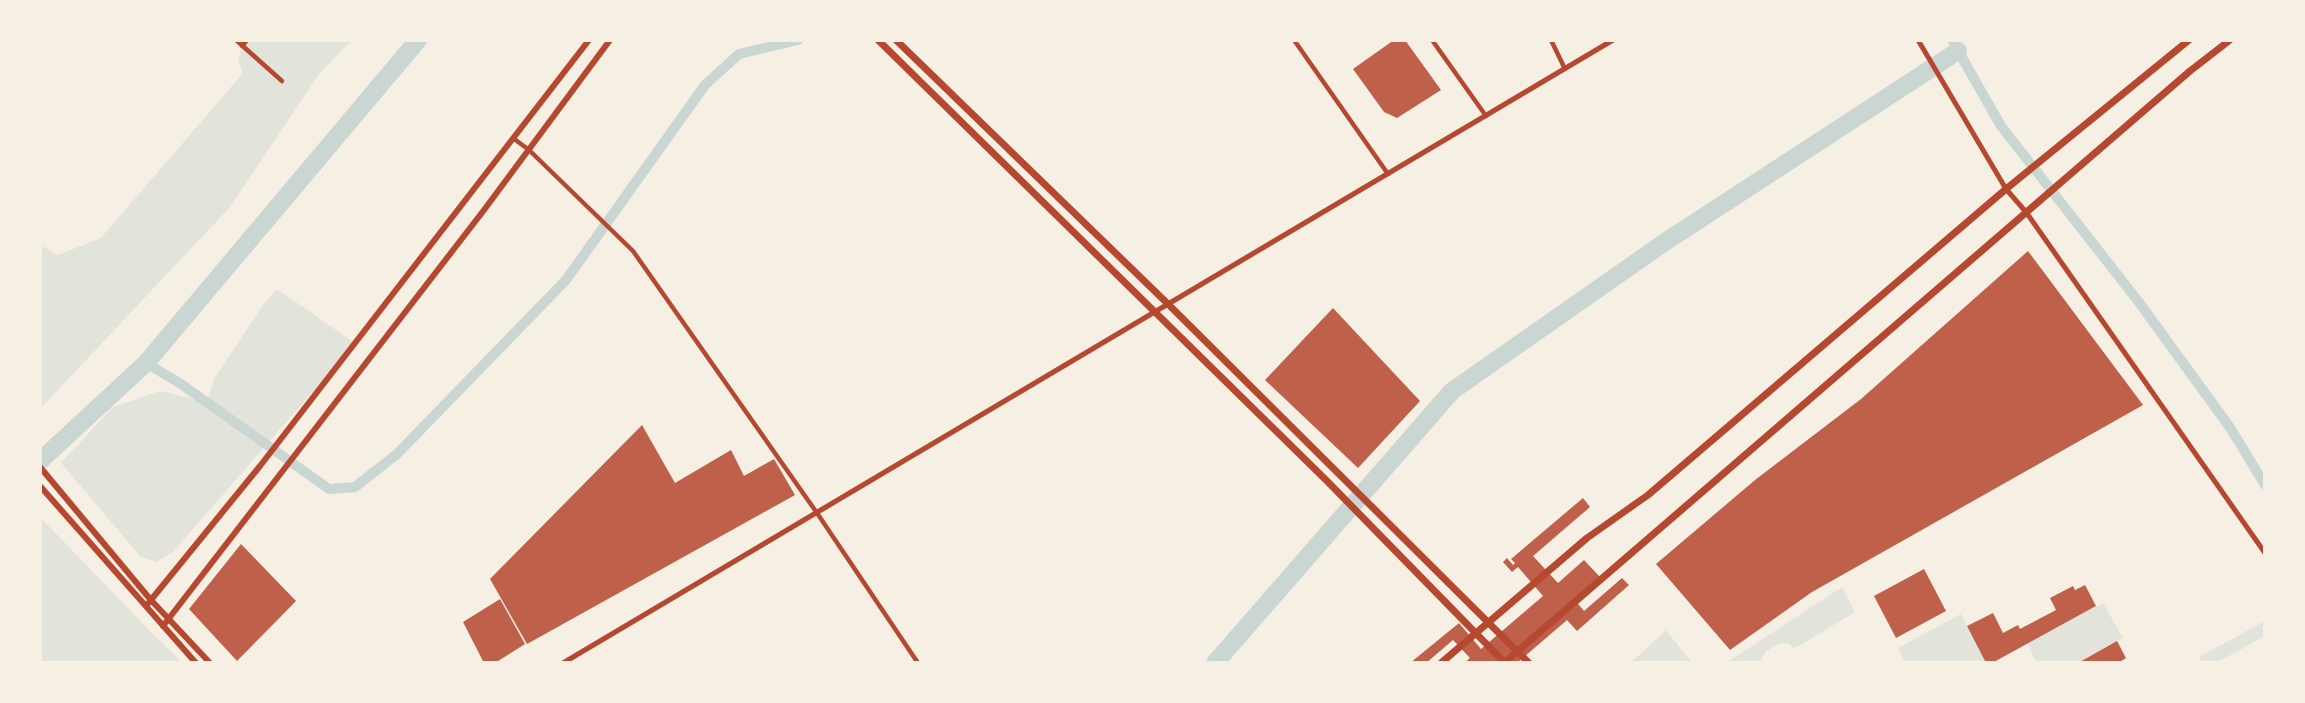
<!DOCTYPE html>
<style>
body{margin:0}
#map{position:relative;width:2305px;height:703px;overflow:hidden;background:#f6efe4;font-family:"PT Sans",sans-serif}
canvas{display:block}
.frame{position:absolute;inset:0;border:42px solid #f6efe4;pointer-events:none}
</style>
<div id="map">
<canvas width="2305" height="703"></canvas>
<div class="frame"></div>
</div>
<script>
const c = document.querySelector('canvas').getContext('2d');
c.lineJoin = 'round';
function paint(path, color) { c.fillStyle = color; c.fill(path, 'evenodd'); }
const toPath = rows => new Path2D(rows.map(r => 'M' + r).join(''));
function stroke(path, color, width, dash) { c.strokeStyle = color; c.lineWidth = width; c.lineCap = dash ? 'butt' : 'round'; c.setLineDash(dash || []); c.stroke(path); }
const green = toPath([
 [247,40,352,40,319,74,230,207,40,409,40,245,58,255,101,238,243,73,238,60,242,46],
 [277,289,355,343,173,552,156,562,141,557,61,463,113,407,160,391,207,402,214,379,265,302],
 [40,517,154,635,183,663,40,663],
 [1842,587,1855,612,1799,646,1793,648,1789,644,1781,643,1776,645,1765,652,1760,663,1726,663],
 [2103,603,2123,638,2078,663,2037,663,2027,644],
 [1961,614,1986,663,1905,663,1898,648],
 [2265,621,2265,636,2216,663,2202,663,2199,657],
 [1666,630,1692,663,1630,663,1639,655]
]);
const canal = toPath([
 [1952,40,2001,126,2138,301,2231,429,2265,485],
 [146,363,181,384,329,489,355,487,397,454,566,280,705,85,739,54,798,40]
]);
const river = toPath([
 [40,461,146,363,418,40],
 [1215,663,1452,391,1665,242,1958,51]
]);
const building = toPath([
 [1394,40,1405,40,1441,90,1397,118,1384,112,1353,69],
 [2028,251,2143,405,1812,592,1730,650,1656,564,1755,480,1861,399],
 [1333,308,1420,401,1358,468,1265,380],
 [642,425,675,483,731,450,744,476,774,459,795,495,527,644,490,579],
 [1583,498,1590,507,1533,556,1558,583,1584,560,1600,577,1574,599,1584,611,1622,578,1629,585,1577,631,1567,620,1517,663,1464,663,1470,658,1453,640,1426,663,1410,663,1459,623,1481,649,1543,596,1518,567,1512,572,1503,562,1507,558,1513,565,1515,563,1511,559],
 [241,544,296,601,237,661,189,609],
 [1924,569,1946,611,1896,638,1874,596],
 [2085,585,2096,606,1992,663,1986,663,1967,626,1993,613,2003,633,2018,625,2020,629,2056,610,2050,598,2073,586,2075,590],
 [500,599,525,644,495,663,484,663,463,622],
 [2117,641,2126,658,2118,663,2078,663]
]);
const minor = toPath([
 [236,40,282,81],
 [1294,40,1388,174],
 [1432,40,1486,116],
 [1551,40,1565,69],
 [242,46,247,40],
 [513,138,529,150,633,251,817,513,918,663]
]);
const tertiary = toPath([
 [1918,40,2006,189,2026,212,2265,553],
 [563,663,1613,40]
]);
const secondary = toPath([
 [40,467,150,599,210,663],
 [40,486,196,663],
 [146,606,260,466,589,40],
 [163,626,484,210,610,40]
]);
const primary = toPath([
 [878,40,1327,481,1505,663],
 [896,40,1168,304,1529,663],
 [1441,663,1587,538,1648,495,2006,189,2189,40],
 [1504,663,2190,71,2230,40]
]);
paint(green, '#e2e4dc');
stroke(canal, '#c9d6d2', 10);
stroke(river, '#c9d6d2', 18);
paint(building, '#bf614a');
stroke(minor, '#b5482f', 4.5);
stroke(tertiary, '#b5482f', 5);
stroke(secondary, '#b5482f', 6);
stroke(primary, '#b5482f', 7);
</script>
